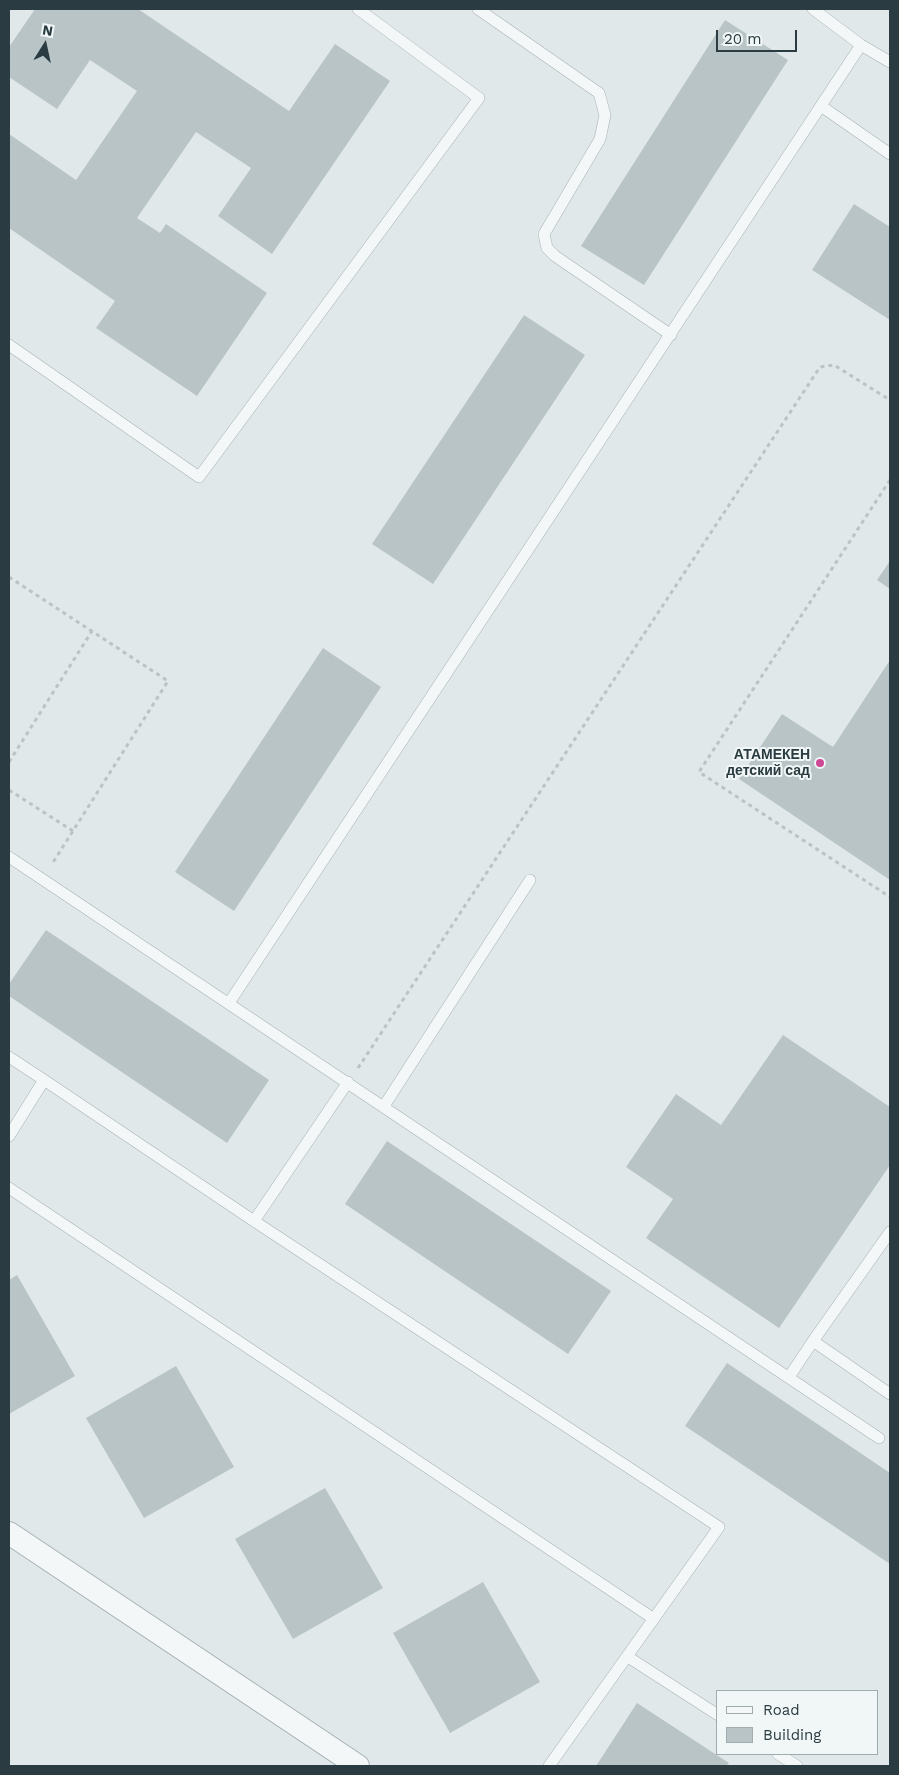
<!DOCTYPE html>
<meta charset="utf-8">
<style>
body{margin:0}
#map{position:relative;width:899px;height:1775px;overflow:hidden;background:#e1e8ea;font-family:"Work Sans",sans-serif}
canvas{display:block}
.frame{position:absolute;inset:0;border:10px solid #2a3c41;pointer-events:none}
.legend{position:absolute;left:716px;top:1690px;width:162px;height:65px;box-sizing:border-box;background:#f1f6f7;border:1px solid #a1acae;margin:0;padding:6px 9px;list-style:none;font-size:15px;color:#2a3c41}
.legend li{display:flex;align-items:center;gap:10px;height:25px}
.legend b{width:25px;border:1px solid #a1acae}
.north{position:absolute;left:20px;top:20px;width:50px;height:50px;-webkit-text-stroke:4px #f1f6f7;paint-order:stroke;rotate:10deg;font-size:14px;font-weight:700;line-height:20px;text-align:center;color:#2a3c41}
.north::after{content:'';display:block;margin:auto;width:18px;height:22px;background:#2a3c41;clip-path:polygon(50% 0,100% 100%,50% 72%,0 100%)}
.scale{position:absolute;left:716px;top:30px;width:81px;height:22px;box-sizing:border-box;border:2px solid #2a3c41;border-top:0;padding-left:6px;font-size:15px;line-height:18px;white-space:nowrap;color:#2a3c41;-webkit-text-stroke:4px #f1f6f7;paint-order:stroke}
</style>
<div id="map">
<canvas width="899" height="1775"></canvas>
<div class="frame"></div>
<ul class="legend">
<li><b style="height:6px;background:#f4f7f8"></b>Road</li>
<li><b style="height:14px;background:#b9c4c7"></b>Building</li>
</ul>
<div class="north">N</div>
<div class="scale">20 m</div>
</div>
<script>
const c = document.querySelector('canvas').getContext('2d');
c.lineJoin = 'round';
function paint(path, color) { c.fillStyle = color; c.fill(path, 'evenodd'); }
const toPath = rows => new Path2D(rows.map(r => 'M' + r).join(''));
function stroke(path, color, width, dash) { c.strokeStyle = color; c.lineWidth = width; c.lineCap = dash ? 'butt' : 'round'; c.setLineDash(dash || []); c.stroke(path); }
function write(font, color, halo, rows, align = 'center') {
  c.font = font + ' "Work Sans",sans-serif'; c.lineWidth = 4; c.setLineDash([]); c.textBaseline = 'middle'; c.strokeStyle = halo; c.fillStyle = color; for (const [text, x, y, turn = 0] of rows) {
    c.save(); c.translate(x, y); c.rotate((+turn || 0) * Math.PI / 180); c.textAlign = isNaN(turn) ? turn : align; if (halo) c.strokeText(text, 0, 0); c.fillText(text, 0, 0); c.restore();
  }
}
const building = toPath([
 [35,9,138,9,289,111,335,44,390,81,272,254,218,216,251,168,196,132,137,218,160,233,166,224,267,293,197,396,96,328,115,301,9,228,9,134,76,180,137,91,90,60,57,109,9,77,9,47],
 [725,20,788,60,644,285,581,246],
 [854,204,890,227,890,320,812,270],
 [524,315,585,355,433,584,372,544],
 [890,561,890,589,877,580],
 [323,648,381,687,234,911,175,872],
 [890,660,890,880,739,779,782,714,833,747],
 [46,930,269,1080,227,1143,9,996,9,984],
 [783,1035,890,1107,890,1165,779,1328,646,1238,673,1199,626,1167,676,1094,721,1125],
 [387,1141,611,1291,568,1354,345,1204],
 [17,1275,75,1376,9,1414,9,1280],
 [727,1363,890,1473,890,1564,685,1426],
 [176,1366,234,1467,144,1518,86,1418],
 [325,1488,383,1588,293,1639,235,1539],
 [483,1582,540,1682,450,1733,393,1633],
 [637,1703,729,1763,726,1766,596,1766]
]);
const path = toPath([
 [890,480,699,772,890,897],
 [9,577,168,681,52,864],
 [9,762,92,631],
 [9,790,73,831],
 [358,1068,820,367,834,365,890,400]
]);
const lane = toPath([
 [478,9,599,93,605,115,600,139,544,234,547,248,555,256,671,335],
 [813,9,861,45,890,62],
 [821,106,890,154],
 [9,345,199,477,479,98,358,9],
 [9,857,879,1438],
 [229,1003,861,45],
 [9,1057,44,1080],
 [384,1106,530,880],
 [9,1136,44,1080,254,1221,719,1527,549,1766],
 [9,1188,654,1619],
 [254,1221,348,1082],
 [890,1232,813,1341,890,1394],
 [789,1377,813,1341],
 [628,1657,718,1715],
 [778,1754,797,1766]
]);
const street = toPath([
 [9,1533,358,1766]
]);
const markers = [
 [820,763,5,"#cd4895"]
];
const poiNames = [
 ["АТАМЕКЕН",810,755],
 ["детский сад",810,771]
];
paint(building, '#b9c4c7');
stroke(lane, '#a6b1b4', 12);
stroke(street, '#a6b1b4', 24);
stroke(path, '#bbc3c5', 3, [4, 4]);
stroke(lane, '#f4f7f8', 11);
stroke(street, '#f4f7f8', 22);
for (const [x, y, r, color] of markers) { const dot = new Path2D(); dot.arc(x, y, r, 0, 2 * Math.PI); c.fillStyle = color; c.fill(dot); stroke(dot, '#f1f6f7', 2); }
write('bold 14px', '#2a3c41', '#f1f6f7', poiNames, 'right');
</script>
